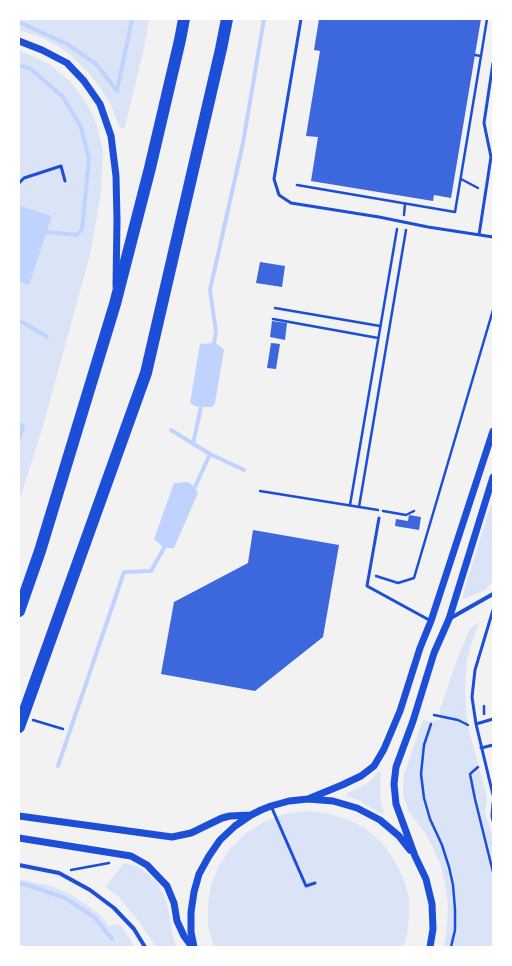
<!DOCTYPE html>
<style>
body{margin:0}
#map{position:relative;width:512px;height:966px;overflow:hidden;background:#f2f2f2;font-family:"Source Serif 4",serif}
canvas{display:block}
.frame{position:absolute;inset:0;border:20px solid #fff;pointer-events:none}
</style>
<div id="map">
<canvas width="512" height="966"></canvas>
<div class="frame"></div>
</div>
<script>
const c = document.querySelector('canvas').getContext('2d');
c.lineJoin = 'round';
function paint(path, color) { c.fillStyle = color; c.fill(path, 'evenodd'); }
const toPath = rows => new Path2D(rows.map(r => 'M' + r).join(''));
function stroke(path, color, width, dash) { c.strokeStyle = color; c.lineWidth = width; c.lineCap = dash ? 'butt' : 'round'; c.setLineDash(dash || []); c.stroke(path); }
const green = toPath([
 [19,19,149,19,144,48,125,127,123,129,121,128,119,126,112,107,99,86,87,71,67,52,45,39,19,30],
 [19,50,49,64,70,81,86,102,97,125,103,151,101,194,90,255,43,426,19,502],
 [493,498,493,581,485,590,465,599,463,599,463,594],
 [479,622,471,645,467,661,465,684,466,712,469,730,487,797,485,812,493,837,493,947,444,947,447,925,448,907,446,890,441,866,432,846,425,833,409,812,403,795,404,774,423,720,429,721,440,720,440,709,458,657,470,629],
 [379,771,381,773,380,790,381,804,384,811,383,813,382,814,358,800,346,796,346,794,347,793,359,788,369,782],
 [305,811,326,813,346,819,365,828,381,842,394,859,403,878,409,898,409,919,406,940,403,947,214,947,208,927,208,906,211,885,219,865,231,848,246,833,264,822,284,814],
 [124,863,136,866,148,874,158,884,164,895,168,907,173,936,176,947,156,947,137,919,117,895,105,887],
 [19,879,51,886,70,894,90,907,101,916,109,926,120,924,130,939,134,947,30,947,19,945]
]);
const water = toPath([
 [20,206,52,216,29,285,19,282,19,209],
 [214,343,219,345,224,350,215,403,212,407,201,407,195,406,190,403,200,344],
 [188,482,195,487,198,493,174,548,164,548,154,539,174,483]
]);
const stream = toPath([
 [19,22,67,44,96,64,117,91],
 [19,65,31,69,63,97,81,127,89,159,82,229,77,235,47,232],
 [117,91,132,19],
 [19,321,24,323,47,337],
 [214,343,216,332,210,290,243,143,264,19],
 [19,424,23,426,19,438],
 [171,430,210,454,244,470],
 [193,444,201,407],
 [195,487,210,454],
 [58,766,124,572,151,571,164,548],
 [19,883,27,885,65,898,94,917,112,939]
]);
const building = toPath([
 [319,19,481,19,451,198,434,195,433,201,311,181,318,137,306,136,320,51,314,50],
 [260,262,285,266,282,287,256,283],
 [272,321,287,323,285,340,270,337],
 [271,343,280,344,276,369,267,368],
 [409,515,421,517,419,530,395,526,396,519,408,521],
 [253,530,339,545,323,637,255,691,161,674,174,602,248,563]
]);
const path = toPath([
 [481,56,487,19],
 [461,179,478,188],
 [297,185,455,212,481,56,475,55],
 [404,215,405,204],
 [275,308,380,326],
 [273,319,378,338],
 [260,491,378,510],
 [350,505,397,229],
 [359,507,406,230],
 [383,511,406,515,414,511],
 [376,576,398,583,414,578,493,310],
 [484,706,484,714],
 [434,715,458,720,468,725],
 [33,720,63,729],
 [431,724,424,745,421,774,424,798,430,819,442,845,449,867,453,885,455,909,455,930,451,947],
 [478,767,470,774,475,799,493,872],
 [71,870,109,863]
]);
const service = toPath([
 [301,19,274,179,279,195,291,203,379,217,428,227,493,237],
 [19,183,24,178,61,166,65,181],
 [479,235,491,157,484,123,493,63],
 [379,518,367,586,431,621],
 [493,610,475,670,472,697,476,724,493,795],
 [476,724,493,719],
 [481,748,493,745],
 [493,803,492,816,493,821],
 [271,806,306,886,315,883]
]);
const minor = toPath([
 [449,619,493,594],
 [19,865,59,873,90,890,114,908,134,929,145,947]
]);
const tertiary = toPath([
 [19,41,42,50,67,63,84,81,100,104,111,136,116,176,117,220,116,286],
 [308,799,342,785,361,776,374,766,384,749,400,711,420,648,431,621,493,431],
 [19,816,172,837,191,833,222,818,230,816,251,815],
 [19,838,131,856,147,865,167,886,174,903,177,921,184,936,192,947],
 [194,947,191,932,191,912,194,892,199,874,209,856,220,840,235,826,251,815,261,810,271,806,289,801,308,799,333,801,357,808,380,820,399,836,410,850],
 [430,947,433,929,432,904,426,879,415,856,396,804,394,784,396,767,413,721,434,653,449,619,493,477]
]);
const motorway = toPath([
 [19,611,40,551,115,304,150,168,180,40,184,19],
 [19,727,146,373,221,49,227,19]
]);
paint(green, '#dbe4f7');
paint(water, '#bfd3fe');
stroke(stream, '#bfd3fe', 4);
paint(building, '#3d67dc');
stroke(path, '#1d4ed8', 2.5);
stroke(service, '#1d4ed8', 3);
stroke(minor, '#1d4ed8', 4);
stroke(tertiary, '#1d4ed8', 7);
stroke(motorway, '#1d4ed8', 12);
</script>
